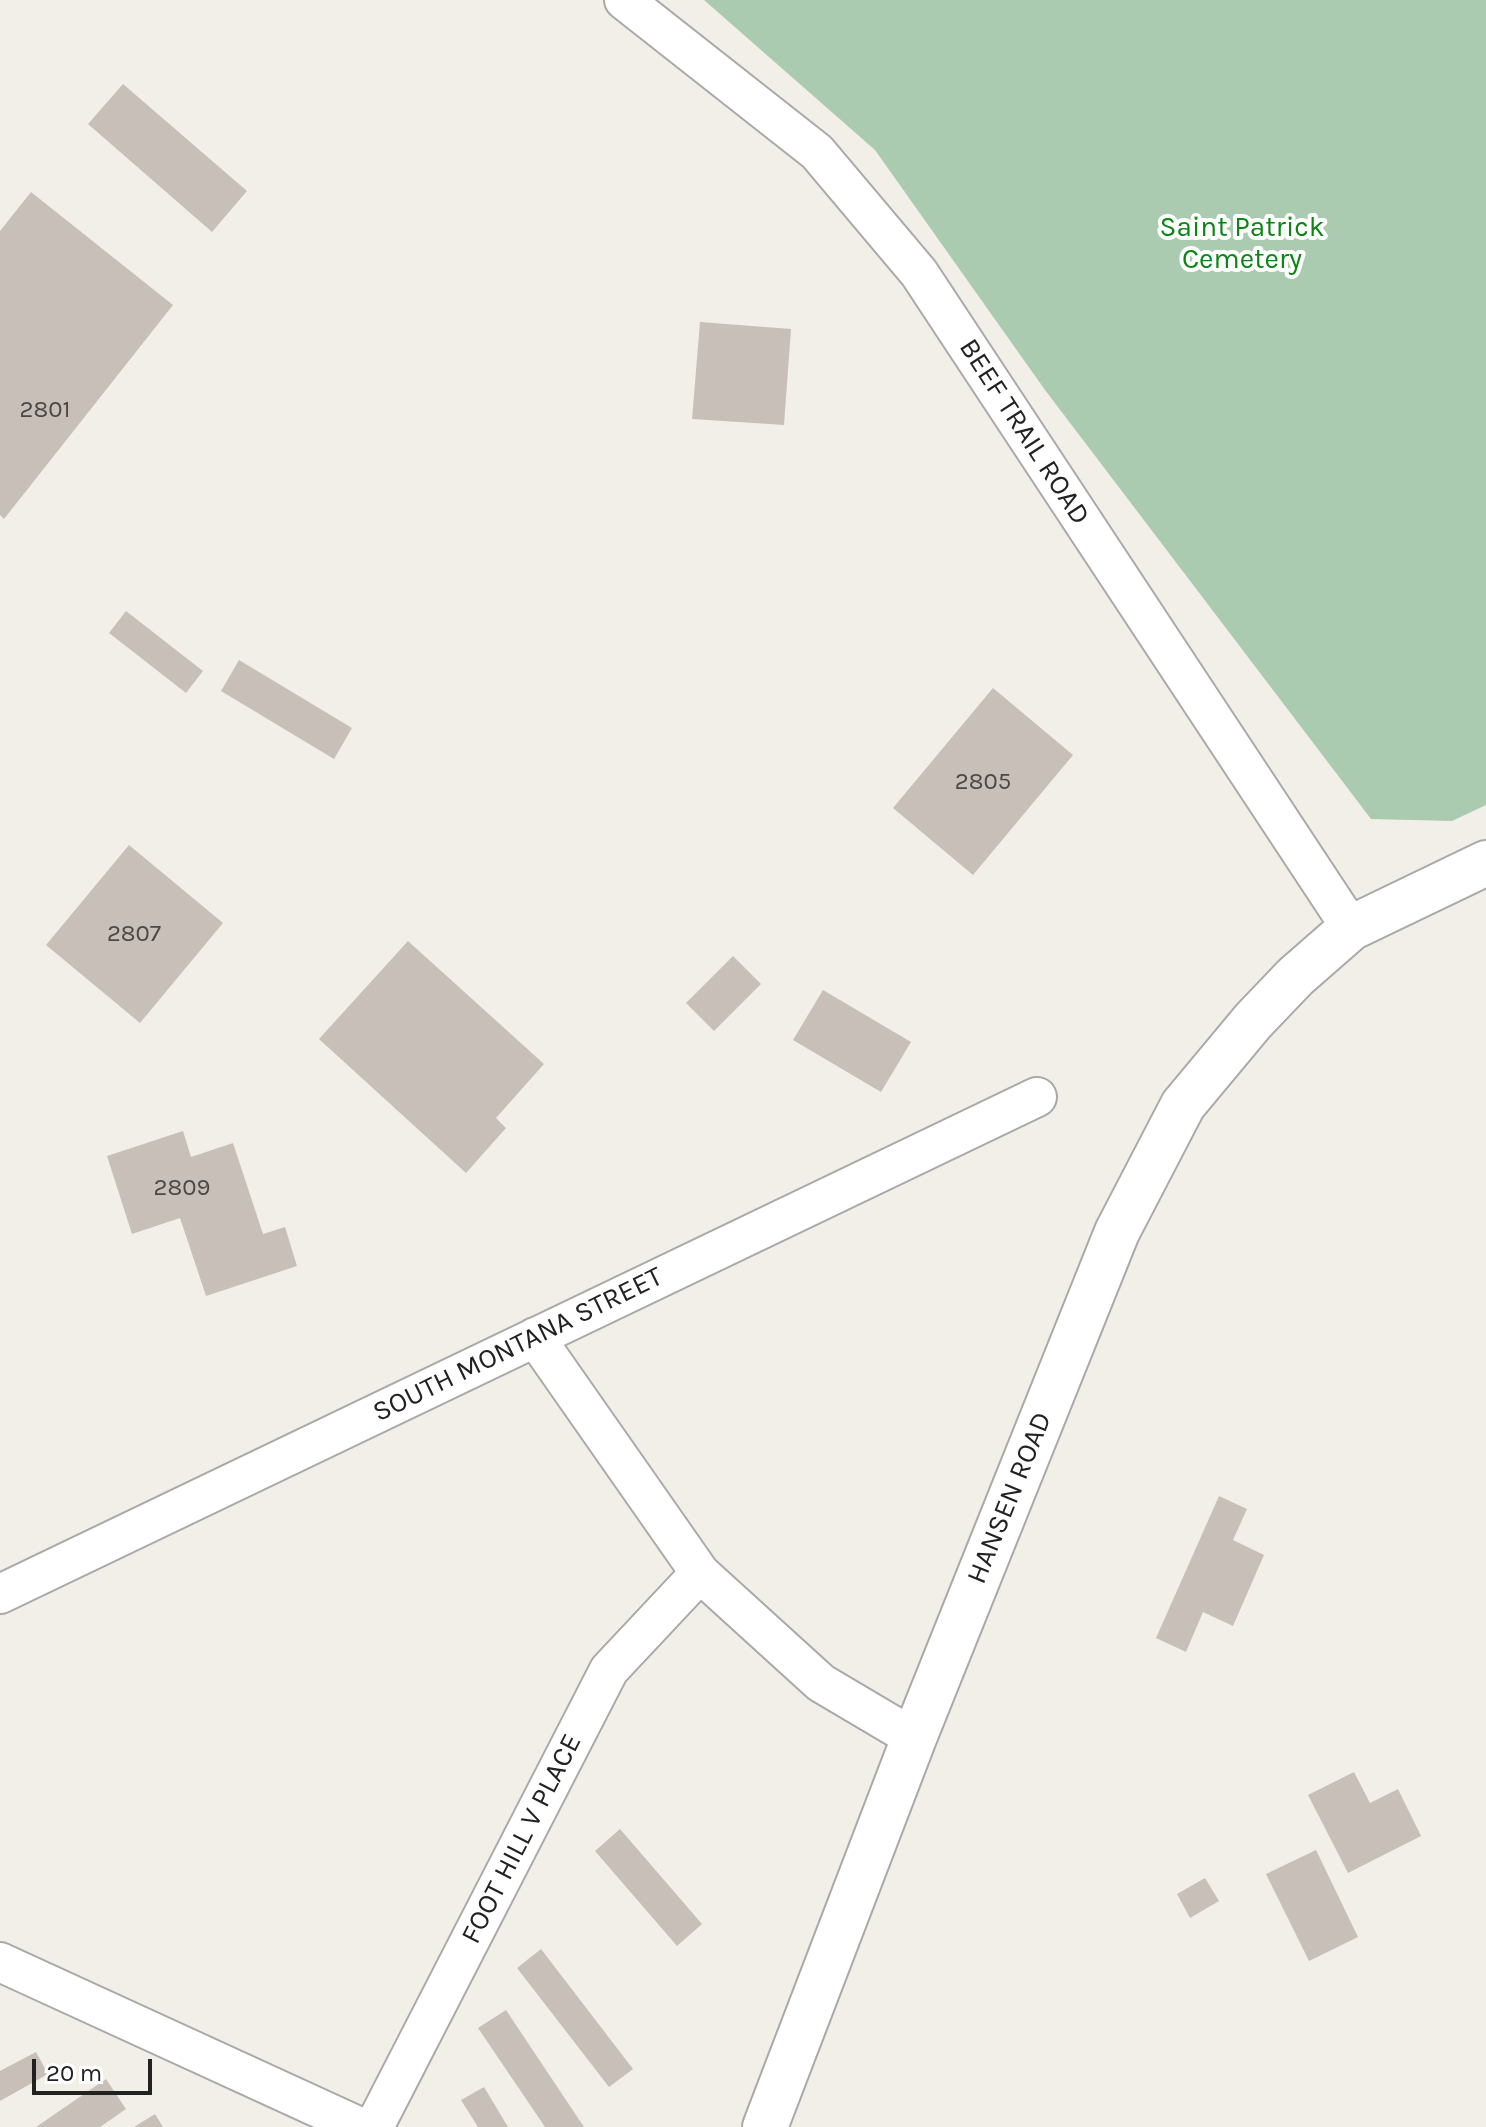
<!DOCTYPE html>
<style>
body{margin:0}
#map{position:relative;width:1486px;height:2127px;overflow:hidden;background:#f2efe9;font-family:Karla,sans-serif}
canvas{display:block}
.scale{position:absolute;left:32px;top:2059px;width:120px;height:36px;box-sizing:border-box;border:4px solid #222;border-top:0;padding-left:10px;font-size:24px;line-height:28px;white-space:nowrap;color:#222;-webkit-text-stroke:6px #fff;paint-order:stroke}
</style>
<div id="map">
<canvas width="1486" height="2127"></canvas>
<div class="scale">20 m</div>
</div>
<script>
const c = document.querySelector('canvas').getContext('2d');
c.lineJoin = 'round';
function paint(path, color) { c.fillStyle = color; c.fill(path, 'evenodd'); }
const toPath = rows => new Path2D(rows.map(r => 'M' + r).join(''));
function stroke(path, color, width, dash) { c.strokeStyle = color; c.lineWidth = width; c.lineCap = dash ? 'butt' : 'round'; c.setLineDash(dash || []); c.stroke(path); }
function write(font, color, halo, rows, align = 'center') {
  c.font = font + ' Karla,sans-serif'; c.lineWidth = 8; c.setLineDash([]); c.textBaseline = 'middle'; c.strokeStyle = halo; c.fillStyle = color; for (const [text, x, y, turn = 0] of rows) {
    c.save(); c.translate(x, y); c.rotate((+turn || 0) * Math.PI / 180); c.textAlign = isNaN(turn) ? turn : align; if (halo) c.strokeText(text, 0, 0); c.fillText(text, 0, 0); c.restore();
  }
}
const cemetery = toPath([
 [704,0,1486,0,1486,805,1452,821,1371,819,1045,390,875,150]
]);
const building = toPath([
 [123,84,247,191,212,232,88,124],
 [31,192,173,305,4,519,0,515,0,231],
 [700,322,791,329,784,425,692,419],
 [126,611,203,671,186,693,109,633],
 [239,660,352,728,334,759,221,691],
 [993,688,1073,755,973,875,893,808],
 [129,845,223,923,140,1023,46,945],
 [408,941,544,1064,496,1118,506,1128,466,1173,319,1039],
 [733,956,761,984,714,1031,686,1003],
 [823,990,911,1042,881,1092,793,1040],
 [183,1131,191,1157,233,1143,263,1234,285,1227,297,1266,206,1296,180,1218,132,1234,107,1156],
 [1219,1496,1247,1509,1233,1540,1264,1555,1233,1626,1203,1612,1186,1652,1156,1638],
 [1354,1772,1370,1803,1398,1789,1421,1836,1348,1873,1308,1795],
 [620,1829,702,1924,677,1946,595,1851],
 [1316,1850,1358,1937,1309,1961,1266,1874],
 [1205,1878,1219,1901,1190,1918,1177,1894],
 [541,1949,633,2069,609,2087,517,1968],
 [506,2010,584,2127,545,2127,478,2028],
 [36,2052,48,2074,0,2101,0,2071],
 [106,2079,126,2109,100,2127,36,2127],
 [484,2087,508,2127,478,2127,461,2100],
 [155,2114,163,2127,134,2127]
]);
const minor = toPath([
 [624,0,817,152,919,273,1351,928],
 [535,1337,700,1573,821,1683,914,1738],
 [0,1594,1037,1097],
 [0,1962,360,2127],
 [374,2127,609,1670,700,1573]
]);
const tertiary = toPath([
 [765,2127,914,1738,1117,1232,1183,1105,1253,1021,1295,977,1351,928,1486,863]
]);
const numberNames = [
 ["2801",45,410],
 ["2805",983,782],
 ["2807",134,934],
 ["2809",182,1188]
];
const parkNames = [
 ["Saint Patrick",1242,228],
 ["Cemetery",1242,260]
];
const streetNames = [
 ["BEEF TRAIL ROAD",1024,432,57],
 ["SOUTH MONTANA STREET",518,1345,-26],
 ["HANSEN ROAD",1010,1498,-68],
 ["FOOT HILL V PLACE",522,1839,-63]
];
paint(cemetery, '#aacbaf');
paint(building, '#c7bfb8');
stroke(minor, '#a9a9a9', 42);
stroke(tertiary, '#a9a9a9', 48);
stroke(minor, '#fff', 38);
stroke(tertiary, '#fff', 44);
write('24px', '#4b4948', null, numberNames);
write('28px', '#0c8416', '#fff', parkNames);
write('28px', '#222', '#fff', streetNames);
</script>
